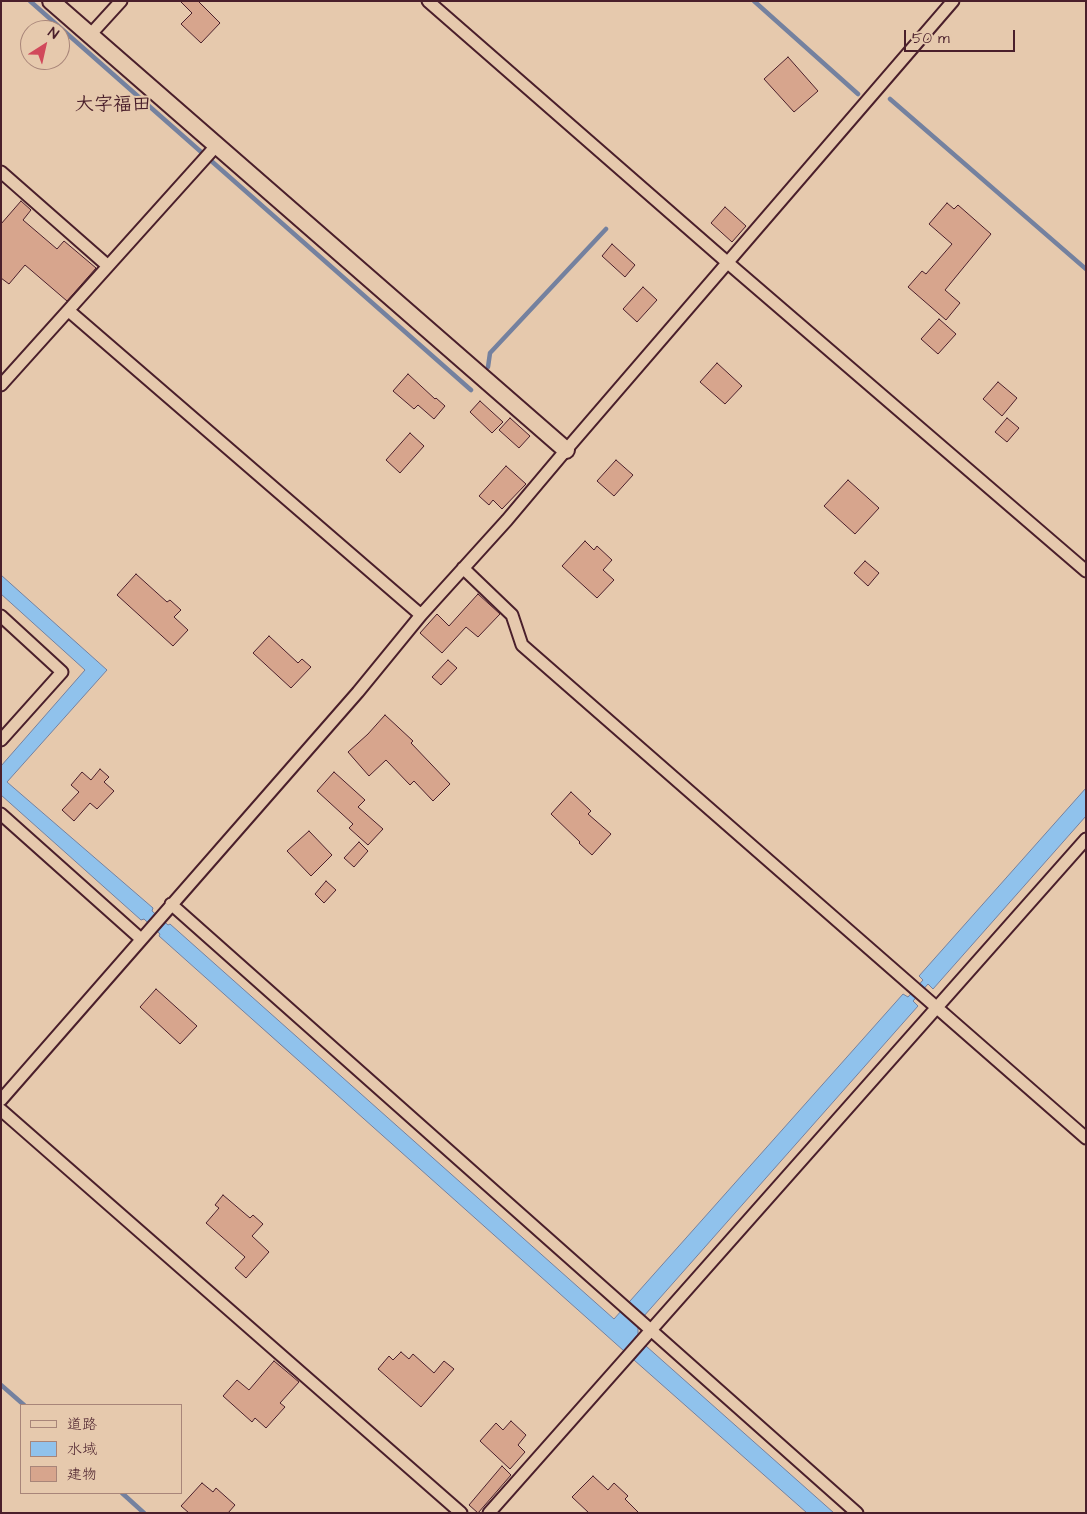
<!DOCTYPE html>
<meta charset="utf-8">
<style>
body{margin:0}
#map{position:relative;width:1087px;height:1514px;overflow:hidden;background:#e6c9ad;font-family:"Architects Daughter","Klee One",sans-serif}
canvas{display:block}
.frame{position:absolute;inset:0;border:2px solid #4a1f2b;pointer-events:none}
.legend{position:absolute;left:20px;top:1404px;width:162px;height:90px;box-sizing:border-box;background:#e6c9ad;border:1px solid #a88579;margin:0;padding:6px 9px;list-style:none;font-size:15px;color:#4a1f2b}
.legend li{display:flex;align-items:center;gap:10px;height:25px}
.legend b{width:25px;border:1px solid #a88579}
.north{position:absolute;left:20px;top:20px;width:50px;height:50px;box-sizing:border-box;background:#e6c9ad;border:1px solid #a88579;border-radius:50%;rotate:35deg;font-size:14px;font-weight:700;line-height:20px;text-align:center;color:#4a1f2b}
.north::after{content:'';display:block;margin:auto;width:18px;height:22px;background:#d1495b;clip-path:polygon(50% 0,100% 100%,50% 72%,0 100%)}
.scale{position:absolute;left:904px;top:30px;width:111px;height:22px;box-sizing:border-box;border:2px solid #4a1f2b;border-top:0;padding-left:6px;font-size:15px;line-height:18px;white-space:nowrap;color:#4a1f2b;-webkit-text-stroke:4px #e6c9ad;paint-order:stroke}
</style>
<div id="map">
<canvas width="1087" height="1514"></canvas>
<div class="frame"></div>
<ul class="legend">
<li><b style="height:6px;background:#e6c9ad"></b>道路</li>
<li><b style="height:14px;background:#90c2ec"></b>水域</li>
<li><b style="height:14px;background:#d7a58d"></b>建物</li>
</ul>
<div class="north">N</div>
<div class="scale">50 m</div>
</div>
<script>
const c = document.querySelector('canvas').getContext('2d');
c.lineJoin = 'round';
function paint(path, color) { c.fillStyle = color; c.fill(path, 'evenodd'); }
const toPath = rows => new Path2D(rows.map(r => 'M' + r).join(''));
function stroke(path, color, width, dash) { c.strokeStyle = color; c.lineWidth = width; c.lineCap = dash ? 'butt' : 'round'; c.setLineDash(dash || []); c.stroke(path); }
function write(font, color, halo, rows, align = 'center') {
  c.font = font + ' "Architects Daughter","Klee One",sans-serif'; c.lineWidth = 4; c.setLineDash([]); c.textBaseline = 'middle'; c.strokeStyle = halo; c.fillStyle = color; for (const [text, x, y, turn = 0] of rows) {
    c.save(); c.translate(x, y); c.rotate((+turn || 0) * Math.PI / 180); c.textAlign = isNaN(turn) ? turn : align; if (halo) c.strokeText(text, 0, 0); c.fillText(text, 0, 0); c.restore();
  }
}
const water = toPath([
 [1,575,107,670,7,782,153,908,152,911,168,925,170,924,614,1319,903,994,908,997,923,980,919,976,1086,788,1086,816,933,989,928,984,913,1001,918,1006,636,1325,638,1328,638,1334,634,1339,644,1348,646,1346,834,1513,807,1513,634,1360,639,1353,629,1345,624,1351,159,936,160,934,144,919,141,920,1,795,1,766,85,670,1,594,1,575]
]);
const stream = toPath([
 [30,1,471,390],
 [754,1,858,94],
 [890,99,1086,269],
 [488,367,490,353,606,229],
 [1,1385,24,1405],
 [122,1493,144,1513]
]);
const building = toPath([
 [180,1,198,1,220,23,201,43,181,24,192,13,180,1],
 [788,57,818,91,794,112,764,79,788,57],
 [21,201,31,210,23,220,57,249,64,241,96,268,67,301,25,265,9,284,1,278,1,224,21,201],
 [947,203,954,209,958,205,991,234,945,290,960,303,946,320,908,287,922,271,926,274,952,244,929,224,947,203],
 [725,207,746,226,732,242,711,223,725,207],
 [612,244,635,265,625,277,602,256,612,244],
 [643,287,657,300,637,322,623,309,643,287],
 [939,319,956,334,938,354,921,339,939,319],
 [717,363,742,386,725,404,700,382,717,363],
 [408,374,435,399,436,398,445,406,434,419,418,405,414,409,393,391,408,374],
 [998,382,1017,398,1002,416,983,399,998,382],
 [480,401,503,422,492,433,470,412,480,401],
 [510,418,530,436,519,448,499,430,510,418],
 [1007,418,1019,428,1007,442,995,432,1007,418],
 [410,433,424,446,400,473,386,460,410,433],
 [616,460,633,475,614,496,597,481,616,460],
 [506,466,526,484,502,509,493,500,489,505,479,496,506,466],
 [848,480,879,508,855,534,824,506,848,480],
 [585,541,594,550,597,546,612,560,603,570,614,580,597,598,562,566,585,541],
 [865,561,879,573,868,586,854,573,865,561],
 [136,574,167,602,170,600,181,610,174,617,188,630,173,646,117,595,136,574],
 [478,594,500,614,478,637,466,627,442,653,420,633,437,614,449,626,478,594],
 [269,636,298,663,302,659,311,667,291,688,253,653,269,636],
 [448,660,457,668,441,685,432,677,448,660],
 [385,715,413,741,411,743,450,784,433,801,414,781,410,785,386,760,369,776,348,752,368,734,385,715],
 [100,769,109,777,104,782,114,791,97,809,90,803,74,821,62,810,79,792,71,785,82,772,91,780,100,769],
 [334,772,365,800,358,807,383,829,368,845,349,828,353,824,317,791,334,772],
 [571,792,591,811,588,814,611,834,592,855,579,843,580,842,551,814,571,792],
 [309,831,332,855,311,876,287,851,309,831],
 [359,842,368,851,354,867,344,858,359,842],
 [326,881,336,890,324,903,315,894,326,881],
 [156,989,197,1026,180,1044,140,1007,156,989],
 [223,1195,250,1218,253,1215,263,1224,252,1236,269,1252,246,1278,235,1268,245,1257,206,1223,219,1208,215,1205,223,1195],
 [401,1352,409,1359,413,1354,434,1373,444,1361,454,1369,421,1407,378,1369,389,1356,393,1360,401,1352],
 [274,1361,299,1382,280,1403,285,1407,266,1428,255,1418,252,1422,223,1396,237,1380,249,1390,274,1361],
 [511,1421,526,1435,518,1445,525,1452,510,1469,480,1441,496,1423,503,1430,511,1421],
 [502,1466,511,1475,478,1513,469,1505,502,1466],
 [593,1476,608,1490,614,1483,628,1496,625,1499,639,1513,589,1513,572,1497,593,1476],
 [202,1483,213,1492,216,1488,235,1505,228,1513,189,1513,181,1506,202,1483]
]);
const street = toPath([
 [428,1,728,263,1086,571],
 [90,35,121,1],
 [1,172,108,266],
 [69,311,421,615],
 [1,385,216,146],
 [463,568,512,615,522,645,1086,1138],
 [1,616,62,672,1,740],
 [1,814,141,939],
 [171,904,857,1513],
 [1,1100,358,692,421,615,507,520,566,450,953,1],
 [1,1110,461,1513],
 [489,1513,1086,839]
]);
const secondary = toPath([
 [51,1,566,450]
]);
const quarterNames = [
 ["大字福田",113,106]
];
paint(water, '#90c2ec');
stroke(water, '#74819f', 1);
stroke(stream, '#74819f', 4.5);
paint(building, '#d7a58d');
stroke(building, '#4a1f2b', 1);
stroke(street, '#4a1f2b', 15);
stroke(secondary, '#4a1f2b', 20);
stroke(street, '#e6c9ad', 11);
stroke(secondary, '#e6c9ad', 16);
write('bold 19px', '#4a1f2b', '#e6c9ad', quarterNames);
</script>
